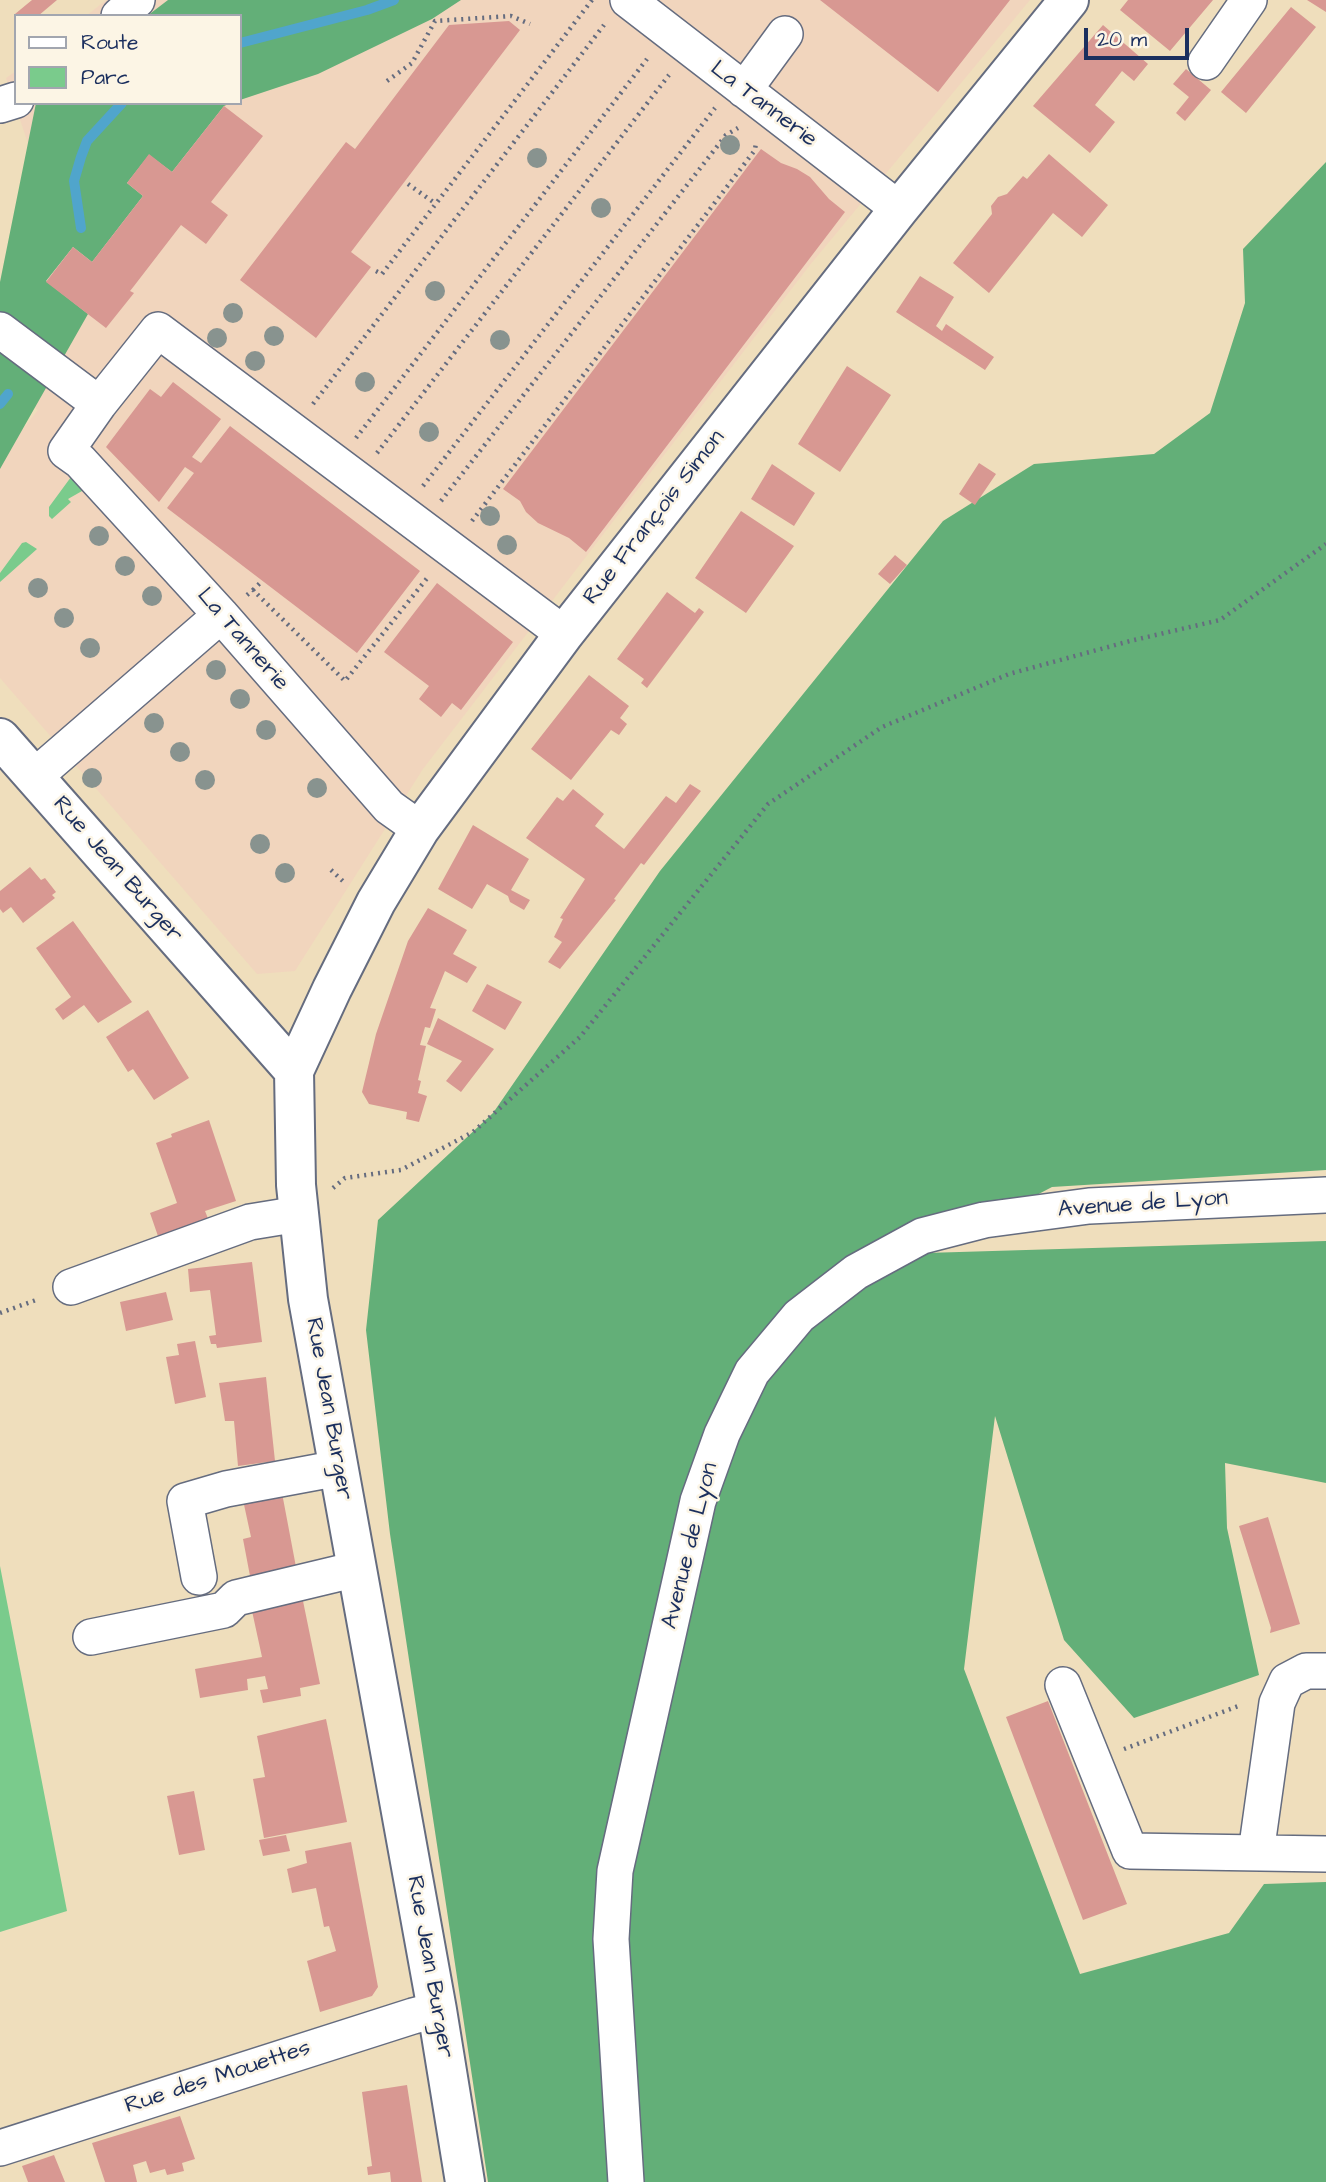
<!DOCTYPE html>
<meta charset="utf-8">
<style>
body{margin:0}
#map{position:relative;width:1326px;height:2182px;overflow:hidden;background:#efdebc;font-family:"Architects Daughter",sans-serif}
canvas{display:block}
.legend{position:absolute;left:14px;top:14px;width:228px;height:91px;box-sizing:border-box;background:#fcf5e5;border:2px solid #a2a6af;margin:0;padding:9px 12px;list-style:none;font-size:21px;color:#1b2f5e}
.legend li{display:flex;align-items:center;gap:14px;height:35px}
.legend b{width:35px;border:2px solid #a2a6af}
.scale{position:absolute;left:1084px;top:28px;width:105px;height:32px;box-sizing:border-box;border:4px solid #1b2f5e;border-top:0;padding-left:9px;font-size:21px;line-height:24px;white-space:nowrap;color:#1b2f5e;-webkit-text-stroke:5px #fcf5e5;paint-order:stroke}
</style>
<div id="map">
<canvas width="1326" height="2182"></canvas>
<ul class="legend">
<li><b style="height:9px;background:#fff"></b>Route</li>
<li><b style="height:19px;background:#7acb8c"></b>Parc</li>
</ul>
<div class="scale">20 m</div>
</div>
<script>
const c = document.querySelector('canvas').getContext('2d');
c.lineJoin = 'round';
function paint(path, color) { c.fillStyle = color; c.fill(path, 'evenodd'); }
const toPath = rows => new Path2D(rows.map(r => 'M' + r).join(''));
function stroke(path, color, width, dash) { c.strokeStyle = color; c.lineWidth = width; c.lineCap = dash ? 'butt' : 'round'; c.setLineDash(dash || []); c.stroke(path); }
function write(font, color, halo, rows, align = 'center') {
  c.font = font + ' "Architects Daughter",sans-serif'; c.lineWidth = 5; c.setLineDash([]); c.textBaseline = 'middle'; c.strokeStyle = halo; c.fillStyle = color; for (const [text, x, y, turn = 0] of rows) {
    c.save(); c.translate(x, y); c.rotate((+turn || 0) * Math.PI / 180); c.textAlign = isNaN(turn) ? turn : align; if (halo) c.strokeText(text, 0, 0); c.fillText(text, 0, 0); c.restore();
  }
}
const built = toPath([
 [106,0,1030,0,810,265,423,769,295,971,257,974,0,678,0,458,38,410,0,381,50,209,6,78,16,71,16,103,240,103,240,16,86,16]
]);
const green = toPath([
 [71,477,89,487,68,499,71,502,52,519,49,516,49,507],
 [26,542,37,549,0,582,0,573,22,543],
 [0,1566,67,1911,0,1932]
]);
const forest = toPath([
 [168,0,461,0,432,19,318,74,240,100,240,16,147,16],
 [36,103,231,103,224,106,172,172,149,155,127,183,143,196,92,262,73,247,46,281,88,314,0,469,0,282],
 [1326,162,1326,1170,1052,1187,926,1253,1326,1241,1326,1483,1225,1463,1227,1528,1259,1675,1134,1718,1064,1640,995,1416,964,1669,1080,1974,1229,1933,1264,1884,1326,1882,1326,2182,488,2182,390,1534,366,1330,378,1220,493,1113,660,871,943,521,1034,464,1154,454,1210,413,1245,303,1243,249]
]);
const stream = toPath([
 [240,43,367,10,394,0],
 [81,228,74,181,81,157,87,141,122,103],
 [0,404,8,394]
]);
const building = toPath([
 [32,0,57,0,38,16,17,16,15,14],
 [820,0,1010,0,938,92],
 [1128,0,1213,0,1170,51,1120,10],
 [1307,0,1326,0,1326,12],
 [1291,7,1316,27,1246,113,1221,92],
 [509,21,520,30,351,252,371,267,316,338,240,280,346,142,355,149,449,25],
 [1103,25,1148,64,1134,81,1122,71,1095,105,1115,122,1090,153,1033,106],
 [1186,69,1211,90,1185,121,1176,113,1189,97,1173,84],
 [224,106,263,136,211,202,228,215,206,244,181,225,134,286,130,291,134,293,106,328,46,282,73,247,92,262,143,196,127,183,149,154,172,172],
 [761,149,781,163,797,169,810,177,829,199,845,212,586,552,569,538,538,523,526,512,520,501,503,489],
 [1049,154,1108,205,1082,237,1053,213,989,293,953,263,992,214,991,206,998,197,1007,194,1023,176,1027,179],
 [920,276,954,297,936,326,942,331,946,324,994,357,985,370,896,312],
 [847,366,891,395,840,472,798,444],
 [173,382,221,419,192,457,201,463,230,426,420,571,357,653,167,508,194,473,185,467,159,502,106,447,150,389,161,397],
 [979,463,996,474,975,505,959,494],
 [772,464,815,493,794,526,751,499],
 [741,511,794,546,746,613,695,578],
 [895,555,907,565,890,584,878,574],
 [437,583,513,642,461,710,452,703,441,717,419,699,429,686,384,652],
 [667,592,695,613,699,608,704,612,647,688,641,683,644,679,617,659],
 [589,675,629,706,620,718,627,724,619,735,611,730,571,780,531,749],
 [690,784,701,791,644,865,641,863,614,899,616,900,560,969,548,962,562,942,554,937,563,919,560,918,585,879,526,838,557,797,563,801,573,789,604,814,595,826,624,849,666,796,676,803],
 [473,825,529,859,511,890,530,900,524,910,510,902,508,896,487,884,472,909,438,889],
 [30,867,41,880,45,878,56,892,52,895,55,898,23,923,11,907,3,913,0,909,0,891],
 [428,908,467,930,453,954,477,967,467,983,445,971,430,1008,436,1009,430,1028,425,1027,420,1045,426,1046,418,1080,421,1081,418,1093,427,1096,419,1122,406,1119,407,1112,369,1104,362,1092,376,1034,408,941],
 [73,921,132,1002,98,1023,84,1005,63,1020,55,1009,71,997,36,948],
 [487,984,522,1002,505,1030,472,1011],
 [148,1010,189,1078,154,1100,133,1069,128,1072,106,1037],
 [438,1018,494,1049,461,1092,446,1081,462,1061,427,1044],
 [209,1120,236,1201,205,1211,209,1221,159,1239,150,1213,177,1203,156,1143,172,1137,171,1134],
 [252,1262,262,1342,217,1348,216,1344,211,1344,209,1336,216,1335,210,1290,190,1292,188,1269],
 [166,1292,173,1320,126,1331,120,1302],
 [195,1341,206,1397,175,1404,166,1357,179,1355,177,1344],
 [266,1377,275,1461,238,1466,234,1421,225,1421,219,1383],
 [282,1493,296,1567,250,1576,243,1539,251,1537,243,1500],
 [1268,1517,1300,1624,1270,1633,1271,1628,1239,1526],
 [303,1601,320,1684,300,1688,301,1696,263,1703,260,1690,268,1689,265,1676,247,1679,248,1690,200,1698,195,1669,262,1657,252,1611],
 [1048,1701,1127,1904,1083,1920,1006,1717],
 [326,1719,347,1822,264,1838,253,1779,265,1777,257,1736],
 [194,1791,205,1850,179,1855,167,1796],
 [286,1835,290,1851,263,1856,259,1840],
 [351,1842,378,1987,372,1996,320,2012,307,1961,336,1951,329,1926,324,1927,316,1888,292,1893,287,1869,307,1863,305,1851],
 [407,2085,422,2182,391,2182,390,2172,368,2175,367,2167,372,2166,362,2092],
 [180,2116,195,2159,182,2163,184,2171,167,2175,165,2169,150,2173,146,2161,133,2165,137,2182,105,2182,92,2143],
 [54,2155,65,2182,28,2182,22,2166]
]);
const path = toPath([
 [387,81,412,63,435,21,511,16,530,24],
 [408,184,436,204],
 [376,271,382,274,592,0],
 [313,404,604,25],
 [356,438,647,59],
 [377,453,669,75],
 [423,486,715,108],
 [441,501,726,135,738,128],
 [472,521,755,150,756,142],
 [253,590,262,581],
 [247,595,253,590,345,681,428,577],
 [331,870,346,884],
 [333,1188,345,1178,401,1170,473,1132,580,1037,768,804,882,727,1009,674,1130,641,1220,620,1326,544],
 [0,1313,39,1299],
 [1124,1749,1241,1705]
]);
const minor = toPath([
 [628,0,899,209],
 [119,16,137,0],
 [1206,62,1249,0],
 [744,90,785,34],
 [0,105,16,100],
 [0,330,99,404],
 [34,777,221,615],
 [420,829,389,807,221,615,80,461,66,451,99,404,158,330,564,634],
 [71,1287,250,1222,299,1214],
 [199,1577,185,1501,226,1489,339,1468],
 [91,1637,224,1610,236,1598,357,1569],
 [1063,1685,1130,1851,1326,1854],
 [1256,1853,1277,1703,1287,1681,1306,1671,1326,1671],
 [0,2148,413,2016,437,2010],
 [626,2182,611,1939,615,1871,698,1501,722,1434,752,1372,799,1316,856,1272,922,1236,984,1220,1089,1206,1326,1195]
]);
const major = toPath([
 [0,738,294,1071,296,1185,308,1299,437,2010,465,2182],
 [294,1071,332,989,376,902,420,829,564,634,899,209,1069,0]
]);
const trees = [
 [730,145],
 [537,158],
 [601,208],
 [435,291],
 [233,313],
 [274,336],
 [217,338],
 [500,340],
 [255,361],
 [365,382],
 [429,432],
 [490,516],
 [99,536],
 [507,545],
 [125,566],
 [38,588],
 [152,596],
 [64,618],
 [90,648],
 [216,670],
 [240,699],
 [154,723],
 [266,730],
 [180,752],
 [92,778],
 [205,780],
 [317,788],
 [260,844],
 [285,873]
];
const streetNames = [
 ["La Tannerie",763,105,37],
 ["Rue François Simon",655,518,-52],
 ["La Tannerie",242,640,49],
 ["Rue Jean Burger",117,870,49],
 ["Avenue de Lyon",1143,1205,-4],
 ["Rue Jean Burger",328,1409,80],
 ["Avenue de Lyon",691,1546,-76],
 ["Rue Jean Burger",429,1967,80],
 ["Rue des Mouettes",218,2078,-18]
];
paint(built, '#f1d5bd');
paint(green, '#7acb8c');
paint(forest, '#63af78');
stroke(stream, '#50a5cc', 10);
paint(building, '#d89892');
stroke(minor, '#656c7f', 38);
stroke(major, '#656c7f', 42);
stroke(path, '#656c7f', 4.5, [2, 5]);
stroke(minor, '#fff', 35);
stroke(major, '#fff', 38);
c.fillStyle = '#88938f';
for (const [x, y] of trees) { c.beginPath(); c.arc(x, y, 10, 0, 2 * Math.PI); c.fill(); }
write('23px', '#1b2f5e', '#fcf5e5', streetNames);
</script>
